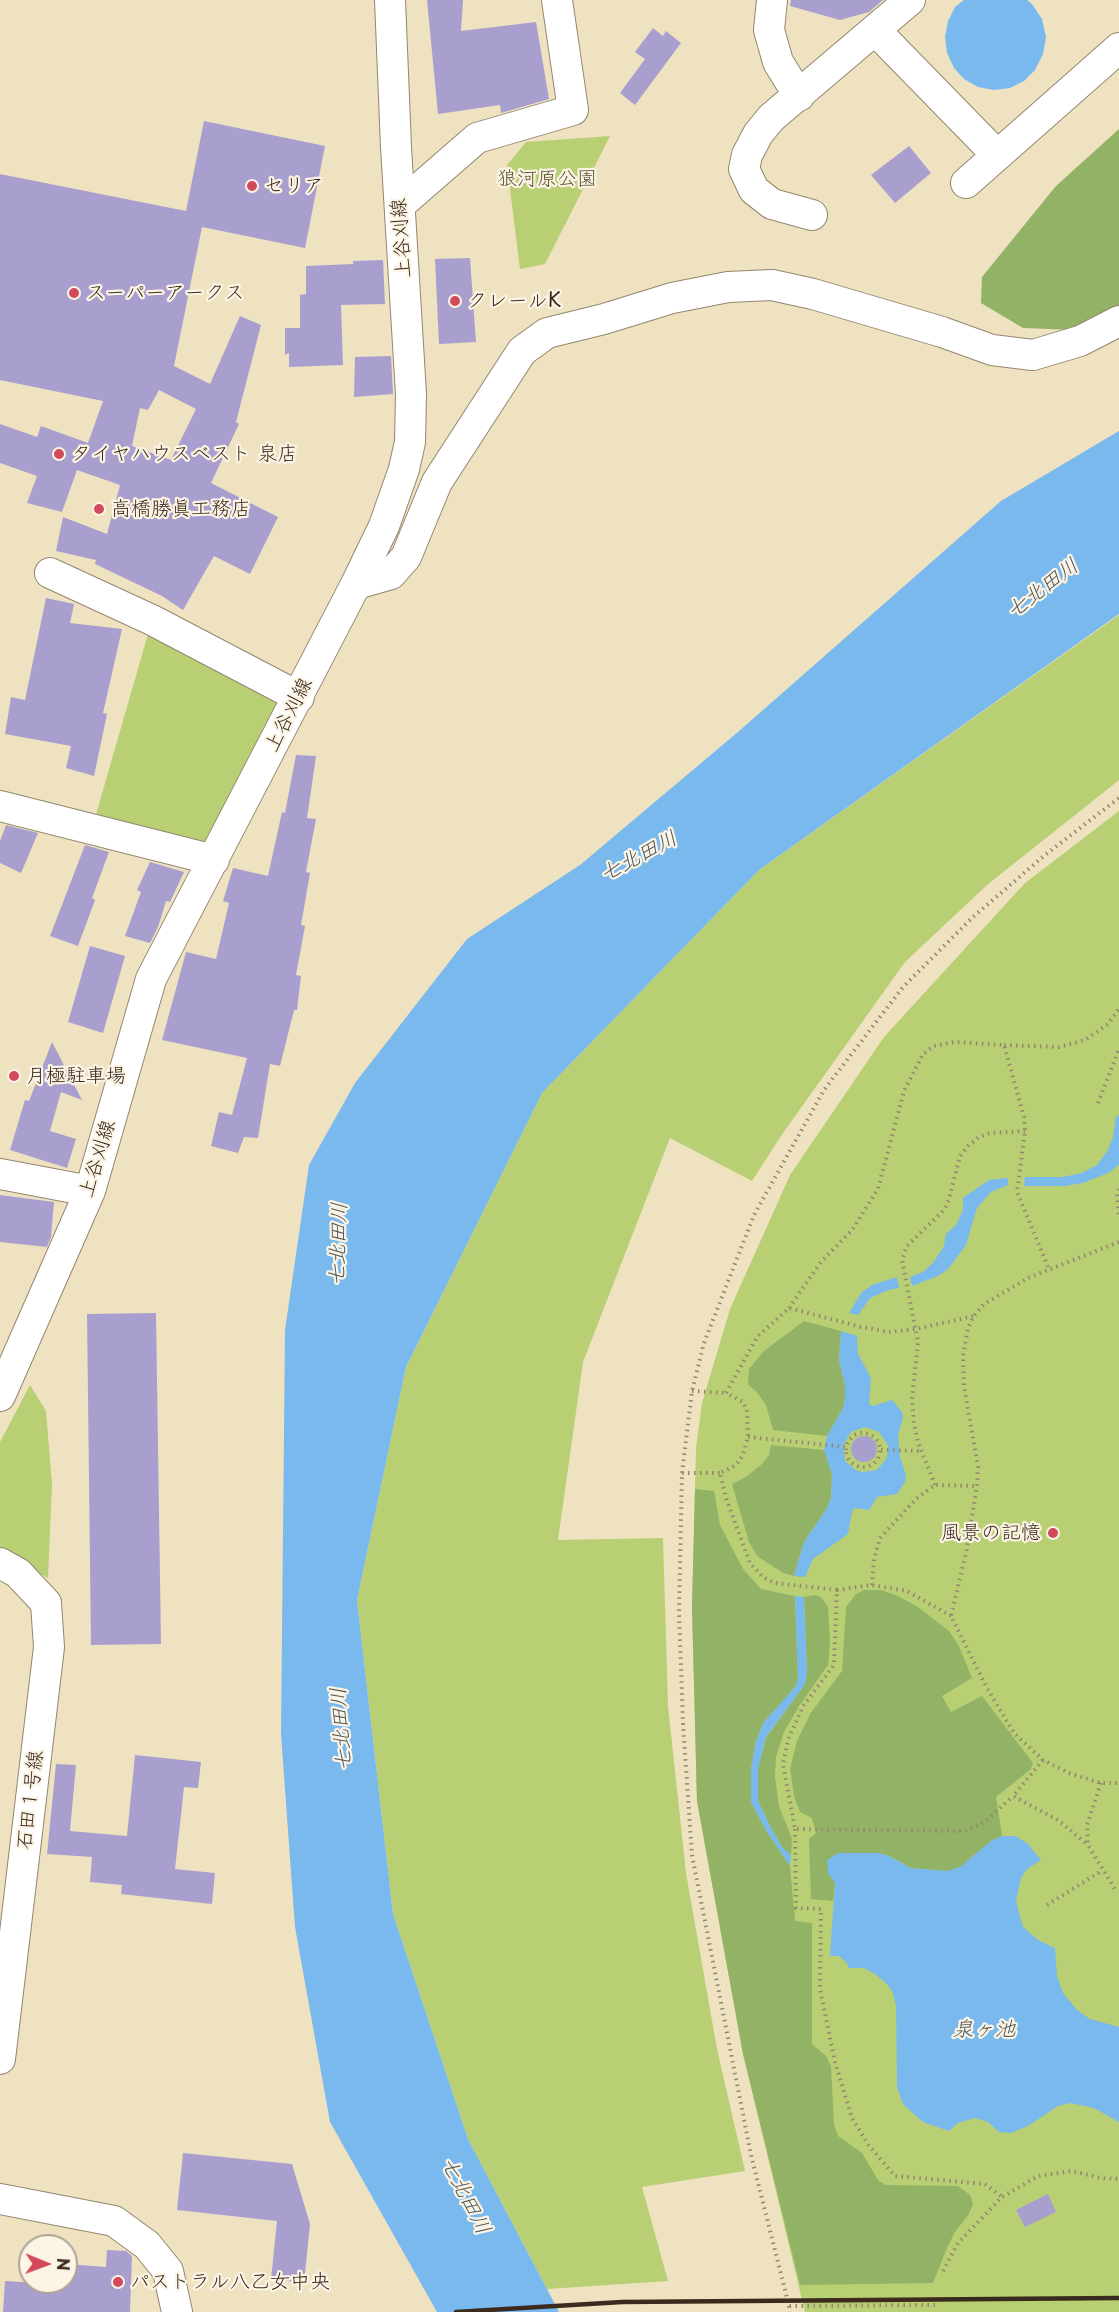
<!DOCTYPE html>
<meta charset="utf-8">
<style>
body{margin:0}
#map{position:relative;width:1119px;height:2312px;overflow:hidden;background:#eee2c1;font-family:"Playpen Sans",sans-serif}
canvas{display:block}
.north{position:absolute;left:18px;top:2234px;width:60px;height:60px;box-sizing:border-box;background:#fcf5e5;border:2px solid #afa495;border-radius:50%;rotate:91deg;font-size:16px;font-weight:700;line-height:24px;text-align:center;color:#3b2a1e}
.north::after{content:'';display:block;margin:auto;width:21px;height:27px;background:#d1495b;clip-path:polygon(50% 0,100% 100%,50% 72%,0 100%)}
</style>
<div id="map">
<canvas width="1119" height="2312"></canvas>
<div class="north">N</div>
</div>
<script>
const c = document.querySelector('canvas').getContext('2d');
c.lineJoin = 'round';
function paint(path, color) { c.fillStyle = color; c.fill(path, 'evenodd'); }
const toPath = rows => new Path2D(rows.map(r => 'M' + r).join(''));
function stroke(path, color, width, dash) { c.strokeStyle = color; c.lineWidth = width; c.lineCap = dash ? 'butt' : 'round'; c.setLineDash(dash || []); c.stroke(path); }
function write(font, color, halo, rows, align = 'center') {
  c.font = font + ' "Playpen Sans","Klee One",sans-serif'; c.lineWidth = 4.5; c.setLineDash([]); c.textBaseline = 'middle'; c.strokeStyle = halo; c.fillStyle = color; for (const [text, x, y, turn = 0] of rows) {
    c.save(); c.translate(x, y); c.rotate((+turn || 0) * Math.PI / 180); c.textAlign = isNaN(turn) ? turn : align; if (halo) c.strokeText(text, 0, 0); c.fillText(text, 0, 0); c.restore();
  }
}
const green = toPath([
 [610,136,545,264,520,269,507,165,526,142],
 [1119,615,1119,780,987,885,905,962,783,1133,752,1181,670,1138,583,1362,558,1540,663,1538,668,1706,686,1873,717,2049,745,2171,642,2187,668,2281,547,2289,468,2139,393,1914,357,1600,406,1367,542,1093,759,870],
 [152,620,288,696,214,860,95,818],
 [1119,811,1119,2312,805,2312,743,2054,697,1801,692,1607,696,1448,702,1403,730,1309,790,1175,884,1037,1025,883],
 [30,1385,46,1411,52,1484,48,1578,0,1551,0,1442]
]);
const forest = toPath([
 [1119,129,1119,305,1076,330,1023,328,981,303,982,277,1056,186],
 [804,1321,841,1331,839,1360,845,1386,845,1397,843,1408,827,1436,773,1430,766,1405,756,1391,748,1385,749,1369,764,1351],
 [771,1445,824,1450,832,1474,831,1498,827,1508,804,1542,794,1576,783,1573,757,1556,749,1542,732,1484,746,1477,762,1464,769,1455],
 [695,1489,714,1491,720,1525,743,1569,761,1589,795,1596,798,1679,796,1686,764,1722,756,1741,751,1769,751,1802,767,1832,790,1866,795,1921,812,1923,812,2044,826,2056,831,2066,834,2125,838,2136,862,2153,878,2180,886,2185,958,2186,970,2195,973,2204,969,2214,955,2232,947,2248,933,2283,800,2285,743,2054,697,1801,692,1607],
 [864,1590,881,1590,898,1596,918,1607,949,1631,959,1646,972,1678,942,1696,951,1712,982,1696,1033,1763,1031,1769,996,1797,1002,1836,991,1841,960,1867,947,1871,911,1868,890,1856,878,1853,838,1853,828,1873,835,1883,833,1901,811,1899,809,1839,816,1833,812,1818,800,1812,794,1796,790,1769,797,1741,810,1714,842,1671,846,1607,856,1594],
 [816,1595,821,1597,828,1607,830,1643,828,1665,799,1706,784,1732,776,1757,775,1776,779,1806,792,1839,791,1855,782,1847,772,1830,758,1801,758,1769,766,1738,805,1684,807,1672,804,1597]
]);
const water = toPath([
 [964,0,1027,0,1032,4,1042,19,1046,37,1043,54,1035,70,1024,81,1010,88,994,90,978,87,964,79,954,68,947,53,945,37,948,21,955,7],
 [1119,431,1119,614,759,870,542,1093,406,1367,357,1600,393,1914,468,2139,559,2312,437,2312,330,2122,295,1927,281,1734,285,1330,309,1165,355,1083,467,939,580,865,738,732,1001,501],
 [1119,1115,1119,1165,1108,1173,1083,1183,1064,1186,1024,1186,1025,1177,1063,1177,1082,1173,1097,1165,1108,1150,1113,1137,1116,1117],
 [1008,1178,1008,1185,991,1192,977,1208,966,1245,948,1269,938,1276,912,1286,910,1277,923,1272,933,1263,944,1246,946,1234,956,1225,963,1210,963,1198,989,1180],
 [897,1277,899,1288,888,1290,870,1298,858,1315,849,1313,861,1293,872,1285],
 [841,1331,857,1336,858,1354,871,1378,869,1404,873,1406,892,1400,902,1412,903,1418,898,1435,900,1457,906,1475,905,1482,897,1494,877,1497,869,1510,854,1508,852,1512,848,1534,813,1559,805,1577,794,1576,804,1542,827,1508,831,1498,832,1474,824,1450,827,1436,843,1408,845,1397,845,1386,839,1360],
 [865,1427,879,1432,888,1445,888,1452,886,1459,877,1470,862,1472,856,1470,845,1461,843,1446,851,1432],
 [795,1596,804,1597,807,1672,805,1684,766,1737,758,1769,758,1801,772,1830,782,1847,791,1855,790,1866,767,1832,751,1802,751,1769,756,1741,764,1722,796,1686,798,1679],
 [1002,1836,1015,1836,1027,1843,1041,1860,1027,1869,1021,1878,1016,1901,1023,1927,1038,1940,1055,1948,1057,1976,1063,1993,1077,2010,1090,2019,1119,2027,1119,2122,1094,2108,1070,2103,1058,2106,1028,2126,1011,2133,999,2132,988,2122,975,2118,958,2123,949,2131,923,2122,903,2104,897,2087,896,2006,893,1993,887,1984,875,1974,864,1968,849,1968,846,1962,839,1956,830,1956,835,1883,828,1873,827,1860,838,1853,878,1853,889,1856,911,1868,947,1871,960,1867,991,1841]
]);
const building = toPath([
 [427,0,463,0,461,31,536,22,549,99,501,113,500,105,438,114],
 [791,0,883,0,869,12,840,20,790,6],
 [653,28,663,36,666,31,681,43,635,105,620,93,645,59,635,52],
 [204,121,325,146,305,248,202,227,174,366,210,384,240,316,261,325,236,422,239,424,211,483,278,517,250,574,214,556,183,610,162,596,95,564,96,560,56,551,63,517,107,534,120,485,77,470,62,512,27,503,37,476,0,463,0,424,37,437,41,426,88,443,103,401,0,380,0,174,186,211],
 [159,390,196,409,171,460,132,446,140,408,148,410],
 [909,146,931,173,895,203,871,175],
 [470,258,476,342,439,344,435,259],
 [383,260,385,304,341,305,343,365,289,367,289,353,285,355,285,328,300,328,300,295,306,294,306,266,353,264,353,261],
 [391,356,393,394,354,397,355,357],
 [46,598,74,604,70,623,122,629,103,713,107,714,94,776,66,768,71,746,5,734,11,697,25,700],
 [296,755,316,756,307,818,316,819,306,872,310,873,301,925,305,926,296,975,301,976,297,1010,294,1010,280,1066,270,1064,258,1138,244,1137,238,1153,211,1146,219,1112,232,1115,247,1058,162,1040,186,952,216,959,229,903,223,901,233,868,268,876,282,812,285,813],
 [6,825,38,833,21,873,0,863,0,841],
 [85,845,109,852,92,898,95,900,78,946,50,936],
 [150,862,184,872,170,902,166,901,158,927,150,943,125,936,141,892,137,890],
 [90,946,125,956,103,1033,68,1022],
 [52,1042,82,1100,61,1092,50,1131,76,1139,67,1168,10,1150,25,1100,29,1101],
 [0,1195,54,1202,51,1237,47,1247,0,1242],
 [156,1313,161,1644,91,1645,87,1314],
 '851 1449a13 13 0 1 1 26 0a13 13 0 1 1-26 0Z',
 [135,1755,201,1762,198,1788,184,1787,175,1869,215,1873,212,1904,121,1894,122,1885,90,1882,92,1857,47,1854,56,1764,76,1765,70,1831,127,1836],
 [183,2153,292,2164,310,2224,304,2283,271,2279,277,2221,177,2210],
 [1048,2194,1056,2212,1025,2227,1016,2210],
 [107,2250,126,2251,132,2256,130,2312,3,2312,5,2281,57,2284,57,2282,66,2282,66,2264,106,2267]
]);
const path = toPath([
 [1004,1045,1059,1047,1085,1040,1108,1024,1119,1009],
 [1098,1103,1119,1049],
 [1119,1189,1117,1194,1119,1217],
 [1119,1242,1028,1278,984,1304,974,1316,968,1328,963,1356,964,1386,978,1467,977,1486,966,1553,951,1616,987,1688,1014,1733,1043,1760,1069,1773,1101,1783,1119,1783],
 [789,1308,821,1262,852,1230,878,1189,904,1091,923,1054,934,1046,954,1042,1004,1045,1024,1117,1025,1131,1017,1192,1049,1269],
 [692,1391,726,1393],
 '846 1450a17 17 0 1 1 34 0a17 17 0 1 1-34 0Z',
 [748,1437,846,1447],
 [881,1450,922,1451],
 [682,1473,720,1473],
 [935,1485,918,1442,914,1423,912,1400,918,1342,902,1260,907,1246,944,1210,949,1199,960,1156,968,1146,979,1137,990,1133,1025,1131],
 [872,1585,874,1559,880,1538,916,1499,935,1485,977,1486],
 [837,1590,775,1583,763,1577,750,1563,726,1498,720,1473,736,1465,743,1455,748,1437,747,1410,743,1402,726,1393,757,1337,789,1308,861,1327,889,1332,916,1329,974,1316],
 [951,1616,907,1591,872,1585,837,1590,834,1665,803,1706,788,1740,783,1765,795,1829,965,1831,986,1821,1013,1796],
 [1043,1760,1013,1796,1058,1820,1088,1845],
 [1101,1783,1087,1825,1088,1845,1115,1889,1119,1890],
 [795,1829,796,1908,821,1909,820,1989,835,2062,852,2118,869,2146,895,2176,985,2184,1002,2197],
 [1047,1905,1103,1870],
 [943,2271,958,2243,1002,2197,1038,2176,1072,2171,1101,2178,1119,2179],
 [935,2305,789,2306,751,2155,692,1855,683,1724,679,1613,682,1473,692,1391,704,1343,754,1215,824,1090,903,987,973,917,1045,855,1119,798],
 [789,2306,790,2312]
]);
const minor = toPath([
 [772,0,769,30,778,62,799,96],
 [875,30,997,155],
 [966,183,1119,48],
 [400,205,477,138,573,110,557,0],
 [812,215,772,204,754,190,744,169,747,155,758,134,771,118,910,0],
 [50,573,152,620,299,697],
 [356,584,391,574,406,557,437,482,522,351,547,333,604,319,672,298,728,287,772,285,813,294,942,332,992,350,1033,355,1080,341,1119,321],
 [0,806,214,860],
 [0,1174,90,1191],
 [0,1396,90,1191,151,979,356,584,384,526,404,469,410,442,411,394,396,147,390,0],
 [0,1563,18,1573,46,1603,49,1647,0,2059],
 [0,2199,114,2221,147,2245,168,2271,177,2312]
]);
const rail = toPath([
 [456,2312,622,2302,1119,2298]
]);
const markers = [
 [252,186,6,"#d1495b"],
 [74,293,6,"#d1495b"],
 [455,301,6,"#d1495b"],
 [59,454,6,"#d1495b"],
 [99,509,6,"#d1495b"],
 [14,1076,6,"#d1495b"],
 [1053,1533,6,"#d1495b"],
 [118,2282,6,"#d1495b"]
];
const parkNames = [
 ["狼河原公園",547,179]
];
const poiNames = [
 ["セリア",264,186],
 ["スーパーアークス",86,293],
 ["クレールK",467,301],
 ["タイヤハウスベスト 泉店",71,454],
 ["高橋勝眞工務店",111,509],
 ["月極駐車場",26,1076],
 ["風景の記憶",1041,1533,"right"],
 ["パストラル八乙女中央",130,2282]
];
const streetNames = [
 ["上谷刈線",402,238,-94],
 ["上谷刈線",289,715,-63],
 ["上谷刈線",98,1159,-73],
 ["石田１号線",31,1800,-83]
];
const waterNames = [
 ["七北田川",1043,589,-37],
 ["七北田川",639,857,-28],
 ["七北田川",339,1244,-88],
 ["七北田川",342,1729,-94],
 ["泉ヶ池",984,2030],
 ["七北田川",465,2196,63]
];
paint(green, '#b9cf73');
paint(forest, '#92b265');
paint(water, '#79b9ed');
paint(building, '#a99fcf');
stroke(minor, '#948670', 32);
stroke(path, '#948670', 4, [1.5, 4.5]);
stroke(minor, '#fff', 30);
stroke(rail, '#3b2a1e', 4.5);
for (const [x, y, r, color] of markers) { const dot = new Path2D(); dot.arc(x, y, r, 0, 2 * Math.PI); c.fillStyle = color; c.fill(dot); stroke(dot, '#fcf5e5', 2); }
write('20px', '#5a5333', '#fcf5e5', parkNames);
write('20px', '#3b2a1e', '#fcf5e5', poiNames, 'left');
write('20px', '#3b2a1e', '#fcf5e5', streetNames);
write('italic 21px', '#4e555c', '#fcf5e5', waterNames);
</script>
